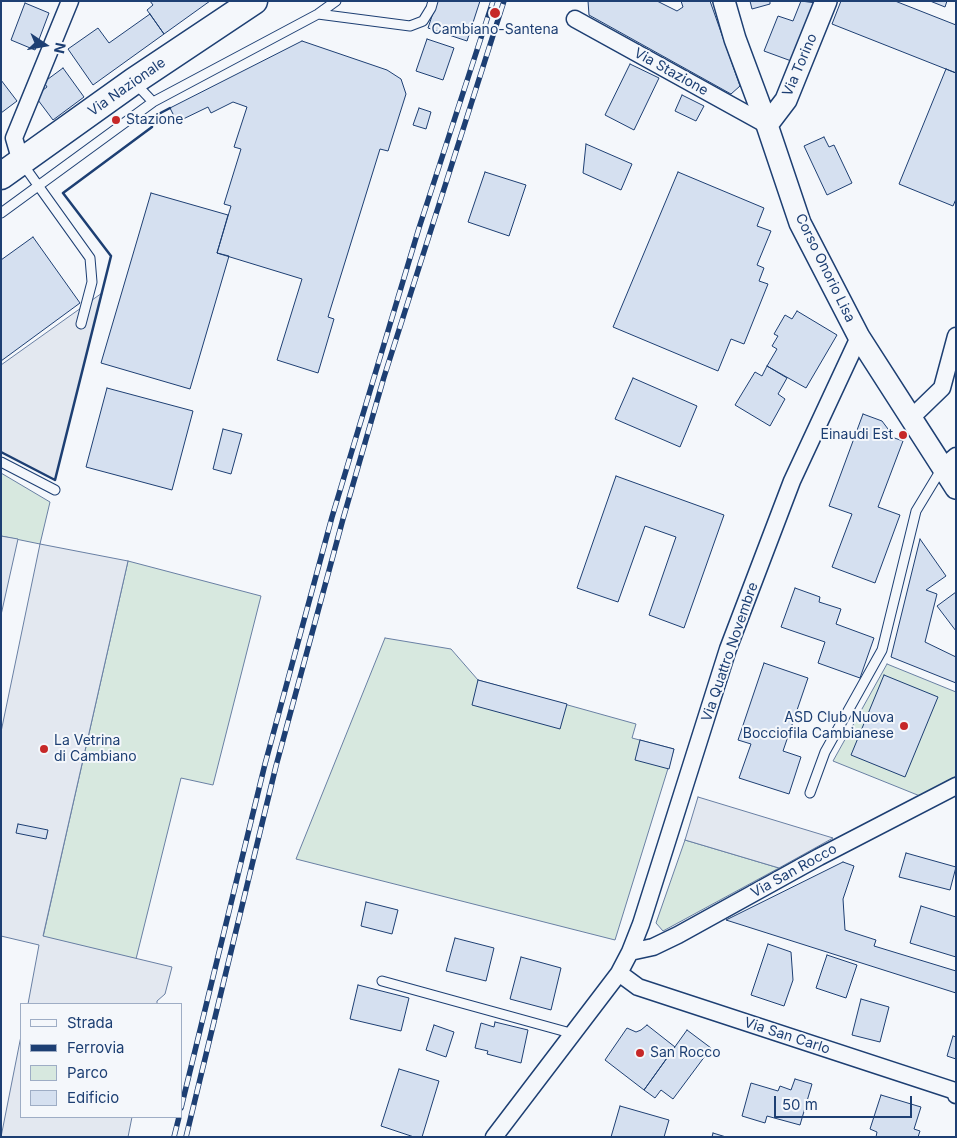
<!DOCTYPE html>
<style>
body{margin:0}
#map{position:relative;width:957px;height:1138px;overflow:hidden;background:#f4f7fb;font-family:Inter,sans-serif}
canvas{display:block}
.frame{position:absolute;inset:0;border:2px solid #1d3f73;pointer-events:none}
.legend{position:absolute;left:20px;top:1003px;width:162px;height:115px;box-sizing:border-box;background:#f4f7fb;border:1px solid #9eadc5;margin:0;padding:6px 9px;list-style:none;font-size:15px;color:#1d3f73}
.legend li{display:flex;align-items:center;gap:10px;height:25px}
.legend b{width:25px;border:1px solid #9eadc5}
.north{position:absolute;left:20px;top:20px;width:50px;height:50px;-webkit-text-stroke:4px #f4f7fb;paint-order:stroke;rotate:102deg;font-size:14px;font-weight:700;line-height:20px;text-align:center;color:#1d3f73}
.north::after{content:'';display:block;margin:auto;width:18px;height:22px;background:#1d3f73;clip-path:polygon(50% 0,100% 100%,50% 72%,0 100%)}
.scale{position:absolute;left:774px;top:1096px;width:138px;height:22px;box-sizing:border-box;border:2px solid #1d3f73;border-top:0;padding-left:6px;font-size:15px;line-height:18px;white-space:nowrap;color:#1d3f73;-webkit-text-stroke:4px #f4f7fb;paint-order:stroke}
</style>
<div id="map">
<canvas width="957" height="1138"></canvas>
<div class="frame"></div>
<ul class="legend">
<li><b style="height:6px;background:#f4f7fb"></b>Strada</li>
<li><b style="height:6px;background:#1d3f73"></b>Ferrovia</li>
<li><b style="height:14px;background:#d7e8df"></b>Parco</li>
<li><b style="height:14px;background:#d5e0f0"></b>Edificio</li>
</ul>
<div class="north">N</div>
<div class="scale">50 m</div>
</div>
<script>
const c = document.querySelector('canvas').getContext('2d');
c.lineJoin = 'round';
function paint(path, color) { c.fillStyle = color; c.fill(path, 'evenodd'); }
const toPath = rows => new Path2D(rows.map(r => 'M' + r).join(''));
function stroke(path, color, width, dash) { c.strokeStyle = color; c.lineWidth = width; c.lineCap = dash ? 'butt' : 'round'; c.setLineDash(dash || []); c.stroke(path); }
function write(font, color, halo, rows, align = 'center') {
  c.font = font + ' Inter,sans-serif'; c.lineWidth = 4; c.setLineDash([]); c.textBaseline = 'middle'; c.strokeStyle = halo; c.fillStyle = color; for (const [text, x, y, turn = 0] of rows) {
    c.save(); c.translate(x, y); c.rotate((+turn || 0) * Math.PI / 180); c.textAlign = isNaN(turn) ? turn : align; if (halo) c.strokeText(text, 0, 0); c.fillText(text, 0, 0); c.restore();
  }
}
const green = toPath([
 [1,473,50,502,40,544,1,536,1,473],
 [128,561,261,596,213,785,181,778,136,959,43,937,128,561],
 [385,638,451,649,478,680,636,724,632,738,674,749,615,940,296,859,385,638],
 [887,664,956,692,956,776,920,796,833,761,887,664],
 [685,840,779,868,663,931,656,923,685,840]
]);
const parking = toPath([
 [102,293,55,480,1,452,1,365,102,293],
 [1,536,18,539,1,615,1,536],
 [40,544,128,561,43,936,172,967,165,994,157,1001,157,1004,28,1004,39,945,1,936,1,732,40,544],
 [698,797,833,838,779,868,685,840,698,797],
 [21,1036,21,1117,132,1117,128,1137,1,1137,21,1036]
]);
const building = toPath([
 [150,1,210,1,164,34,147,10,153,5,150,1],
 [437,1,480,1,467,41,428,28,437,1],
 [588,1,657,1,677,11,683,7,681,1,710,1,740,86,731,94,589,15,588,1],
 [750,1,770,1,770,4,752,9,750,1],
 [801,1,816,3,794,62,764,51,778,16,793,21,801,1],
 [841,1,895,1,956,25,956,73,832,24,841,1],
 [930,1,947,1,945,7,930,1],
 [25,3,49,13,35,50,11,40,25,3],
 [150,14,164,34,93,85,68,49,98,28,109,43,150,14],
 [427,39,454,48,443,80,416,71,427,39],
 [302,41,387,70,401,79,406,94,388,151,380,149,328,317,334,319,318,373,277,360,302,279,217,253,231,206,224,204,241,149,234,147,247,107,233,102,211,113,208,107,177,122,170,108,302,41],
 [630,64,659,78,634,130,605,115,630,64],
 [63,68,84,97,53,120,35,96,47,87,44,82,63,68],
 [946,69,956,73,956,199,953,206,899,184,946,69],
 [1,80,17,101,1,113,1,80],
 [682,95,704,106,696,121,675,111,682,95],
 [419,108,431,112,426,129,413,125,419,108],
 [824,137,829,147,834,145,852,183,827,195,804,146,824,137],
 [586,144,632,164,621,190,583,173,586,144],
 [485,172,526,185,509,236,468,222,485,172],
 [678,172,764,208,757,226,771,231,757,265,764,268,759,281,768,284,744,344,731,339,718,371,613,327,678,172],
 [151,193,228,215,217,253,229,256,190,389,101,363,151,193],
 [33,237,80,303,1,361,1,260,33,237],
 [797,311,837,335,806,388,767,366,777,349,772,346,778,336,774,334,785,315,792,319,797,311],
 [767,366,787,378,778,394,785,399,770,426,735,405,755,372,762,376,767,366],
 [633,378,697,406,680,447,615,419,633,378],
 [107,388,193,411,172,490,86,467,107,388],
 [863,414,882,421,888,429,886,435,903,441,878,507,900,515,875,583,832,567,852,514,829,506,863,414],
 [223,429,242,434,231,474,213,469,223,429],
 [616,476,724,515,684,628,649,615,676,537,645,526,618,602,577,588,616,476],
 [920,539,946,576,926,590,937,594,925,642,956,657,956,683,891,657,920,539],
 [795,588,820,597,819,602,841,609,836,624,874,638,860,678,818,663,825,642,781,627,795,588],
 [956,592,956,631,937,606,956,592],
 [764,663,808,678,783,751,801,757,789,794,739,778,751,744,738,740,764,663],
 [884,675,938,697,905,777,851,755,884,675],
 [478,680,567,704,560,729,472,705,478,680],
 [640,740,674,749,669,769,635,760,640,740],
 [18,824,48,830,46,839,16,833,18,824],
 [906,853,956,867,950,890,899,877,906,853],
 [843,862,854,866,843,899,845,930,876,940,874,946,956,971,956,993,726,920,843,862],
 [366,902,398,910,392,934,361,926,366,902],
 [921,906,956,917,956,957,910,943,921,906],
 [455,938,494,948,486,981,446,971,455,938],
 [768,944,791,952,793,980,784,1006,751,995,768,944],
 [827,955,857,965,846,998,816,988,827,955],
 [521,957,561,968,551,1010,510,999,521,957],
 [358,985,409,998,401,1031,350,1019,358,985],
 [861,999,889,1007,880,1042,852,1035,861,999],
 [495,1022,528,1030,521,1063,487,1054,488,1051,475,1048,481,1023,494,1027,495,1022],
 [434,1025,454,1032,446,1057,426,1050,434,1025],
 [647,1025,675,1047,644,1090,605,1060,627,1028,636,1032,641,1030,647,1025],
 [687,1030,711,1048,673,1099,661,1090,655,1098,644,1090,687,1030],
 [953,1036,956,1037,956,1059,947,1056,953,1036],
 [399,1069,439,1081,422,1137,414,1137,381,1126,399,1069],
 [795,1079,812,1084,800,1125,767,1116,765,1123,742,1116,751,1083,778,1091,780,1086,791,1090,795,1079],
 [881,1095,921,1107,914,1129,920,1131,918,1137,876,1137,877,1132,870,1129,881,1095],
 [620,1106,669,1120,664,1137,611,1137,620,1106],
 [713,1133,726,1137,712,1137,713,1133]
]);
const service = toPath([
 [318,14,410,26,423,21,431,8,433,1],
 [135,83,153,102,318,14,336,1],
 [22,163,90,258,92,282,81,324],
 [1,213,153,102],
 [1,462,55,490],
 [810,793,825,752,882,650,916,511,942,468],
 [382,981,574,1034]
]);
const minor = toPath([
 [575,19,767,125],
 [21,162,14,138,70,1],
 [910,419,942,388,956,336],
 [942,468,956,456],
 [630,952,653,947,678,935,819,857,956,786],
 [619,973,638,987,955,1091,956,1095],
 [494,1137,619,973,630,952,641,924,728,649,792,481,859,337]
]);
const tertiary = toPath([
 [724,1,735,39,767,125,800,223,859,337,956,488],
 [767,125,786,100,826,1]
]);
const primary = toPath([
 [1,176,134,81,254,1]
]);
const rail = toPath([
 [181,1108,265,764,332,517,419,228,493,1],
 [174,1137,179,1117],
 [186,1137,276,766,343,519,384,377,504,1]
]);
const wall = toPath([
 [1,452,55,480,111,256,63,193,152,127,151,118,170,108]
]);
const markers = [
 [495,13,6,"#c62828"],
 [116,120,5,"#c62828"],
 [903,435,5,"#c62828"],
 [904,726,5,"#c62828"],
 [44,749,5,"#c62828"],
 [640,1053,5,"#c62828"]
];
const poiNames = [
 ["Cambiano-Santena",495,30,"center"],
 ["Stazione",126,120],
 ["Einaudi Est",893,435,"right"],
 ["ASD Club Nuova",894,718,"right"],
 ["Bocciofila Cambianese",894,734,"right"],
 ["La Vetrina",54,741],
 ["di Cambiano",54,757],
 ["San Rocco",650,1053]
];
const streetNames = [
 ["Via Torino",800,65,-67],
 ["Via Stazione",671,72,29],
 ["Via Nazionale",127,87,-35],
 ["Corso Onorio Lisa",825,268,64],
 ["Via Quattro Novembre",730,652,-71],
 ["Via San Rocco",794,871,-29],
 ["Via San Carlo",787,1036,18]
];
paint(green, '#d7e8df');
stroke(green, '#687fa3', 1);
paint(parking, '#e3e8f0');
stroke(parking, '#687fa3', 1);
paint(building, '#d5e0f0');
stroke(building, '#1d3f73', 1);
stroke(service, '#1d3f73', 11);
stroke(minor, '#1d3f73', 19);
stroke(tertiary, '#1d3f73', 24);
stroke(primary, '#1d3f73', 29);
stroke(service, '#f4f7fb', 9);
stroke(minor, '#f4f7fb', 16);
stroke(tertiary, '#f4f7fb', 21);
stroke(primary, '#f4f7fb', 26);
stroke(rail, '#1d3f73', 5.5);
stroke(rail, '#f4f7fb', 4, [11]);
stroke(wall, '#1d3f73', 2.5);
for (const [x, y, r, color] of markers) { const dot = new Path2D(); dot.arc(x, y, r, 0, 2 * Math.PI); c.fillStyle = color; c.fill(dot); stroke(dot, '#f4f7fb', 2); }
write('14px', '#1d3f73', '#f4f7fb', poiNames, 'left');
write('14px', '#1d3f73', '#f4f7fb', streetNames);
</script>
